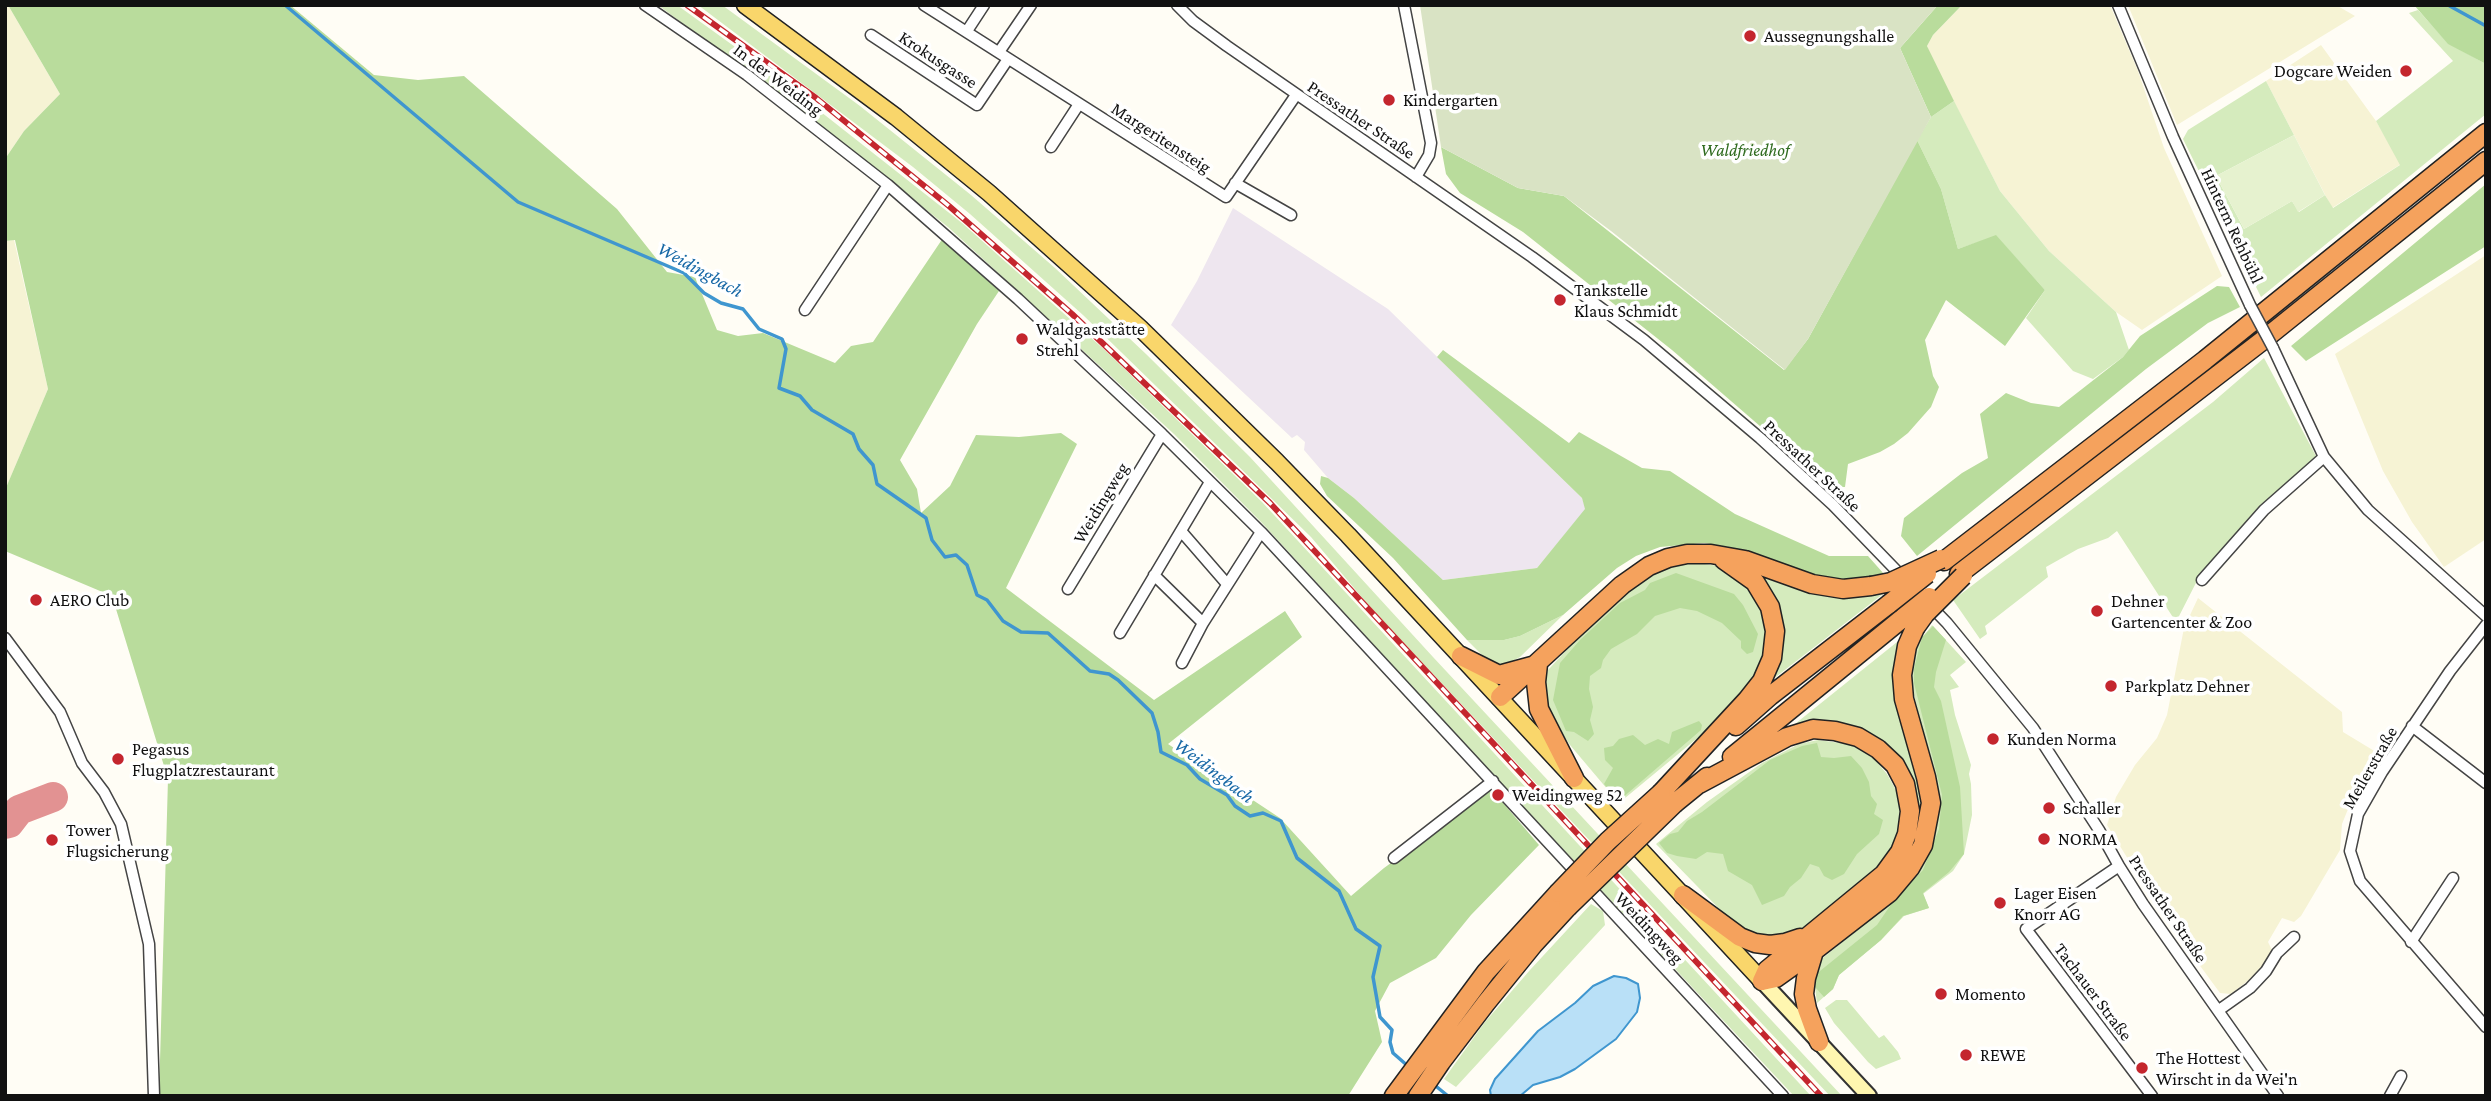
<!DOCTYPE html>
<meta charset="utf-8">
<style>
body{margin:0}
#map{position:relative;width:2491px;height:1101px;overflow:hidden;background:#fffdf5;font-family:"Crimson Pro",serif}
canvas{display:block}
.frame{position:absolute;inset:0;border:7px solid #111;pointer-events:none}
</style>
<div id="map">
<canvas width="2491" height="1101"></canvas>
<div class="frame"></div>
</div>
<script>
const c = document.querySelector('canvas').getContext('2d');
c.lineJoin = 'round';
function paint(path, color) { c.fillStyle = color; c.fill(path, 'evenodd'); }
const toPath = rows => new Path2D(rows.map(r => 'M' + r).join(''));
function stroke(path, color, width, dash) { c.strokeStyle = color; c.lineWidth = width; c.lineCap = dash ? 'butt' : 'round'; c.setLineDash(dash || []); c.stroke(path); }
function write(font, color, halo, rows, align = 'center') {
  c.font = font + ' "Crimson Pro",serif'; c.lineWidth = 7; c.setLineDash([]); c.textBaseline = 'middle'; c.strokeStyle = halo; c.fillStyle = color; for (const [text, x, y, turn = 0] of rows) {
    c.save(); c.translate(x, y); c.rotate((+turn || 0) * Math.PI / 180); c.textAlign = isNaN(turn) ? turn : align; if (halo) c.strokeText(text, 0, 0); c.fillText(text, 0, 0); c.restore();
  }
}
const industrial = toPath([
 [1233,208,1388,309,1582,498,1586,509,1537,568,1443,580,1354,498,1328,478,1304,450,1305,442,1297,435,1292,438,1171,325,1197,281]
]);
const farmland = toPath([
 [5,5,8,5,60,94,24,131,5,159],
 [1962,5,2110,5,2138,71,2164,148,2222,276,2142,330,2116,312,2049,251,2000,191,1934,63,1927,46,1933,35],
 [2128,5,2336,5,2355,16,2177,125],
 [2321,45,2376,121,2401,164,2332,208,2266,81],
 [14,240,48,389,5,490,5,241],
 [2486,255,2486,539,2444,567,2412,522,2383,471,2335,354],
 [2198,598,2342,712,2343,732,2381,755,2354,794,2342,824,2340,850,2301,916,2294,922,2282,918,2268,942,2272,950,2259,972,2231,994,2220,993,2160,911,2107,825,2116,797,2135,765,2157,738,2167,715,2184,628]
]);
const green = toPath([
 [658,5,677,5,774,75,962,223,1107,352,1262,502,1811,1096,1794,1096,1485,766,1263,524,1174,434,948,227,817,124],
 [698,5,722,5,860,106,971,195,1055,268,1146,354,1250,457,1433,657,1842,1096,1830,1096,1370,607,1311,537,1083,315,970,214,913,167],
 [2418,10,2448,43,2486,64,2486,114,2261,297,2183,139,2188,130,2266,81,2294,135,2216,176,2244,229,2292,201,2299,212,2325,195,2333,208,2400,165,2376,121,2453,61,2409,13],
 [1954,101,2000,191,2049,251,2116,312,2129,350,2123,357,2093,379,2073,371,2026,318,2045,290,1996,236,1958,249,1941,189,1917,140,1931,117],
 [2264,358,2317,458,2294,476,2263,507,2200,575,2176,622,2117,531,2108,538,2078,549,2046,567,2048,577,1985,626,1987,634,1980,639,1953,600,2213,402],
 [1698,563,1719,566,1742,579,1759,599,1769,639,1759,676,1718,721,1619,803,1570,745,1552,718,1546,704,1544,679,1548,670,1574,642,1632,587,1654,573,1677,565],
 [1755,572,1811,593,1841,598,1883,594,1768,683,1780,659,1784,631,1773,596],
 [1563,615,1520,657,1505,665,1487,660,1467,640,1504,640,1520,636],
 [1932,625,1966,662,1950,675,1959,687,1950,690,1955,715,1971,765,1969,774,1971,784,1972,815,1964,854,1953,871,1923,894,1929,908,1904,916,1881,940,1839,975,1833,989,1817,1003,1814,980,1819,961,1891,903,1920,870,1932,846,1940,799,1911,683,1914,658,1918,644],
 [1902,638,1896,655,1895,670,1923,800,1923,819,1913,850,1889,882,1846,920,1892,874,1912,782,1899,757,1874,735,1856,728,1790,728],
 [1818,740,1848,744,1863,750,1876,761,1887,774,1897,792,1902,808,1901,827,1895,845,1885,860,1868,879,1797,932,1763,939,1736,926,1656,844,1707,802,1762,763,1799,744],
 [1591,904,1603,911,1605,925,1456,1087,1444,1079,1485,1022,1530,970],
 [1836,1000,1847,1000,1879,1038,1884,1035,1898,1052,1901,1059,1876,1069,1868,1062,1834,1023,1825,1008]
]);
const forest = toPath([
 [8,5,290,5,374,75,418,80,464,76,617,209,667,272,695,277,717,330,738,336,763,333,835,363,851,346,873,342,943,238,999,291,977,324,900,460,917,489,921,513,950,486,976,435,1019,437,1061,433,1077,444,1006,588,1154,700,1285,611,1302,637,1168,744,1280,818,1351,896,1384,868,1492,790,1539,845,1471,915,1436,958,1390,983,1375,1011,1382,1042,1348,1096,159,1096,168,779,112,596,5,551,5,490,48,389,15,240,5,241,5,159,24,131,60,94],
 [1938,5,1962,5,1933,35,1927,46,1954,101,1931,117,1900,48],
 [2414,5,2486,5,2486,64,2448,44],
 [1917,140,1941,189,1958,249,1996,235,2045,290,2005,346,1946,300,1925,340,1933,376,1939,387,1931,407,1908,433,1894,444,1880,452,1848,464,1845,487,1833,487,1820,478,1672,350,1523,232,1460,193,1446,174,1441,147,1518,188,1564,196,1784,370,1808,339],
 [2486,184,2486,246,2306,361,2291,346],
 [2217,286,2229,287,2240,307,2208,323,2146,369,1917,556,1901,536,1904,518,1962,473,1988,458,1980,414,2006,393,2031,403,2059,407,2123,357,2140,336],
 [1443,350,1569,443,1579,432,1642,468,1670,471,1735,514,1829,556,1868,556,1884,574,1845,581,1814,577,1729,547,1704,543,1660,547,1636,556,1617,568,1563,615,1520,636,1504,640,1467,640,1393,558,1327,496,1320,484,1321,476,1328,478,1354,498,1443,580,1537,568,1585,509,1582,498,1437,357],
 [1676,573,1734,594,1743,605,1758,634,1753,652,1747,654,1741,648,1741,641,1722,623,1697,611,1680,608,1655,616,1637,634,1611,649,1603,660,1601,668,1590,676,1589,689,1593,707,1590,720,1594,734,1588,741,1574,732,1566,731,1553,700,1560,663,1580,640,1620,603,1645,590,1650,583],
 [1933,626,1946,640,1936,672,1934,687,1941,701,1960,787,1964,854,1949,872,1923,893,1929,908,1903,916,1881,940,1839,975,1833,989,1824,997,1815,987,1814,980,1815,975,1877,925,1892,903,1923,870,1939,829,1942,795,1914,683,1914,669,1922,637],
 [1699,721,1702,725,1701,730,1621,799,1614,796,1604,784,1613,768,1605,760,1604,748,1613,746,1619,739,1633,735,1645,745,1658,739,1669,744,1672,732],
 [1817,743,1821,757,1834,758,1851,756,1862,768,1869,782,1871,796,1877,804,1874,814,1883,820,1879,834,1857,854,1844,874,1832,880,1824,876,1819,867,1810,864,1801,878,1790,887,1784,896,1762,905,1752,885,1728,871,1723,854,1707,852,1696,859,1677,856,1667,853,1659,843,1670,834,1678,832,1687,821,1702,812,1770,760,1802,746]
]);
const cemetery = toPath([
 [1420,5,1938,5,1900,48,1931,117,1808,339,1785,370,1611,231,1564,196,1518,188,1441,147]
]);
const pitch = toPath([
 [2294,135,2325,195,2298,212,2292,201,2244,229,2216,176]
]);
const water = toPath([
 [1614,976,1626,978,1638,984,1640,998,1637,1012,1616,1039,1575,1069,1560,1077,1533,1085,1520,1096,1491,1096,1490,1090,1495,1079,1538,1031,1575,1003,1593,986,1614,976]
]);
const stream = toPath([
 [285,5,518,202,684,273,704,293,721,303,743,309,759,329,782,339,786,349,779,388,800,396,812,410,853,434,859,449,873,465,877,484,926,518,932,540,945,557,956,555,967,565,977,595,987,600,1003,621,1021,632,1048,633,1090,671,1109,674,1118,680,1152,713,1158,732,1161,752,1187,765,1200,779,1227,795,1235,806,1250,816,1263,813,1281,821,1297,858,1339,891,1356,929,1380,946,1373,977,1380,1017,1392,1030,1390,1042,1393,1053,1409,1067],
 [2448,5,2486,26],
 [1432,1083,1448,1096]
]);
const taxiway = toPath([
 [5,824,9,823,19,810,53,797]
]);
const minor = toPath([
 [645,5,747,75,888,185,1018,299,1162,434,1261,532,1783,1096],
 [924,5,1226,197,1296,95],
 [1177,5,1193,21,1227,46,1532,257,1644,340,1760,438,1833,505,1947,623,2033,728,2099,830,2119,866,2143,904,2278,1096],
 [1404,5,1431,143,1429,155,1416,177],
 [2118,5,2173,137,2250,305],
 [967,31,984,5],
 [871,35,977,105,1008,59],
 [999,52,1031,5],
 [1051,147,1079,104],
 [1235,183,1291,215],
 [805,310,888,185],
 [2273,348,2324,457,2368,510,2486,616],
 [1181,531,1227,584],
 [1154,575,1203,623],
 [2202,580,2264,510,2324,457],
 [1068,589,1162,434],
 [2486,625,2450,671,2382,772,2358,814,2350,851,2360,881,2486,1027],
 [1120,633,1210,482],
 [5,638,60,712,82,763,104,792,121,824,149,944,154,1096],
 [1182,663,1203,623,1261,532],
 [2412,726,2486,783],
 [1394,858,1493,781],
 [2119,866,2026,929,2152,1096],
 [2411,942,2453,878],
 [2219,1010,2250,988,2266,971,2277,953,2294,937],
 [2390,1096,2401,1076]
]);
const secondary = toPath([
 [1762,981,1869,1096]
]);
const primary = toPath([
 [745,5,896,117,989,193,1140,328,1277,462,1348,535,1762,981]
]);
const motorway = toPath([
 [1944,561,2205,360,2486,133],
 [1959,574,2262,341,2486,161],
 [1461,656,1499,675,1532,666],
 [1538,664,1536,682,1539,709,1574,778],
 [1500,697,1622,585,1649,566,1668,558,1687,554,1711,554,1745,560,1812,584,1843,589,1871,586],
 [1736,726,1770,696,1889,604],
 [1732,757,1904,617],
 [1699,784,1787,737,1813,729,1835,731,1858,737,1878,749,1895,765,1905,784,1910,811,1907,834,1900,852,1884,874,1767,970,1762,981],
 [1661,793,1747,700,1762,681,1772,658,1775,631,1770,607,1755,582,1724,560],
 [1675,803,1707,777],
 [1683,895,1740,937,1755,943,1770,945,1785,943,1800,938],
 [1814,951,1806,978,1804,994,1807,1009,1819,1042],
 [1762,981,1776,978,1814,951,1889,893,1910,868,1923,845,1931,803,1926,777,1904,699,1902,675,1907,646,1915,628],
 [1394,1096,1486,972,1558,893],
 [1418,1096,1441,1062,1486,1003,1533,945,1568,907]
]);
const rail = toPath([
 [687,5,816,98,949,206,1072,314,1270,503,1821,1096]
]);
const minorBridge = toPath([
 [2250,305,2273,348]
]);
const motorwayBridge = toPath([
 [1871,586,1891,582,1941,559],
 [1889,604,1927,574],
 [1904,617,1929,597],
 [1915,628,1925,614,1963,576],
 [1558,893,1608,841,1661,793],
 [1568,907,1675,803]
]);
const markers = [
 [1750,36,7,"#c4262e"],
 [2406,71,7,"#c4262e"],
 [1389,100,7,"#c4262e"],
 [1560,300,7,"#c4262e"],
 [1022,339,7,"#c4262e"],
 [36,600,7,"#c4262e"],
 [2097,611,7,"#c4262e"],
 [2111,686,7,"#c4262e"],
 [1993,739,7,"#c4262e"],
 [118,759,7,"#c4262e"],
 [1498,795,7,"#c4262e"],
 [2049,808,7,"#c4262e"],
 [2044,839,7,"#c4262e"],
 [52,840,7,"#c4262e"],
 [2000,903,7,"#c4262e"],
 [1941,994,7,"#c4262e"],
 [1966,1055,7,"#c4262e"],
 [2142,1068,7,"#c4262e"]
];
const poiNames = [
 ["Aussegnungshalle",1764,36],
 ["Dogcare Weiden",2392,71,"right"],
 ["Kindergarten",1403,100],
 ["Tankstelle",1574,290],
 ["Klaus Schmidt",1574,311],
 ["Waldgaststätte",1036,329],
 ["Strehl",1036,350],
 ["AERO Club",50,600],
 ["Dehner",2111,601],
 ["Gartencenter & Zoo",2111,622],
 ["Parkplatz Dehner",2125,686],
 ["Kunden Norma",2007,739],
 ["Pegasus",132,749],
 ["Flugplatzrestaurant",132,770],
 ["Weidingweg 52",1512,795],
 ["Schaller",2063,808],
 ["Tower",66,830],
 ["Flugsicherung",66,851],
 ["NORMA",2058,839],
 ["Lager Eisen",2014,893],
 ["Knorr AG",2014,914],
 ["Momento",1955,994],
 ["REWE",1980,1055],
 ["The Hottest",2156,1058],
 ["Wirscht in da Wei'n",2156,1079]
];
const streetNames = [
 ["Krokusgasse",938,60,33],
 ["In der Weiding",778,80,37],
 ["Pressather Straße",1361,120,34],
 ["Margeritensteig",1161,138,33],
 ["Hinterm Rehbühl",2232,226,65],
 ["Pressather Straße",1812,466,43],
 ["Weidingweg",1101,503,-59],
 ["Meilerstraße",2370,768,-60],
 ["Pressather Straße",2168,909,56],
 ["Weidingweg",1649,928,47],
 ["Tachauer Straße",2093,992,53]
];
const parkNames = [
 ["Waldfriedhof",1745,150]
];
const waterNames = [
 ["Weidingbach",700,270,29],
 ["Weidingbach",1214,771,37]
];
paint(industrial, '#eee6ef');
paint(farmland, '#f6f3d4');
paint(green, '#d5ebbd');
paint(forest, '#b9dc9c');
paint(cemetery, '#d9e3c4');
paint(pitch, '#e6f2cf');
paint(water, '#b9e0f7');
stroke(water, '#3f96cf', 2);
stroke(stream, '#3f96cf', 3.5);
stroke(taxiway, '#e29292', 30);
stroke(minor, '#444', 13);
stroke(secondary, '#333', 18);
stroke(primary, '#222', 19);
stroke(motorway, '#222', 21);
stroke(minor, '#fff', 10);
stroke(secondary, '#fff6b0', 14);
stroke(primary, '#f9d66b', 16);
stroke(motorway, '#f5a25d', 18);
stroke(rail, '#c4262e', 6);
stroke(rail, '#fff', 3.5, [10]);
stroke(minorBridge, '#444', 13, []);
stroke(motorwayBridge, '#222', 21, []);
stroke(minorBridge, '#fff', 10);
stroke(motorwayBridge, '#f5a25d', 18);
for (const [x, y, r, color] of markers) { const dot = new Path2D(); dot.arc(x, y, r, 0, 2 * Math.PI); c.fillStyle = color; c.fill(dot); stroke(dot, '#fff', 2.5); }
write('18px', '#111', '#fff', poiNames, 'left');
write('18px', '#111', '#fff', streetNames);
write('italic 18px', '#2f6b1f', '#fff', parkNames);
write('italic 19px', '#1768a6', '#fff', waterNames);
</script>
